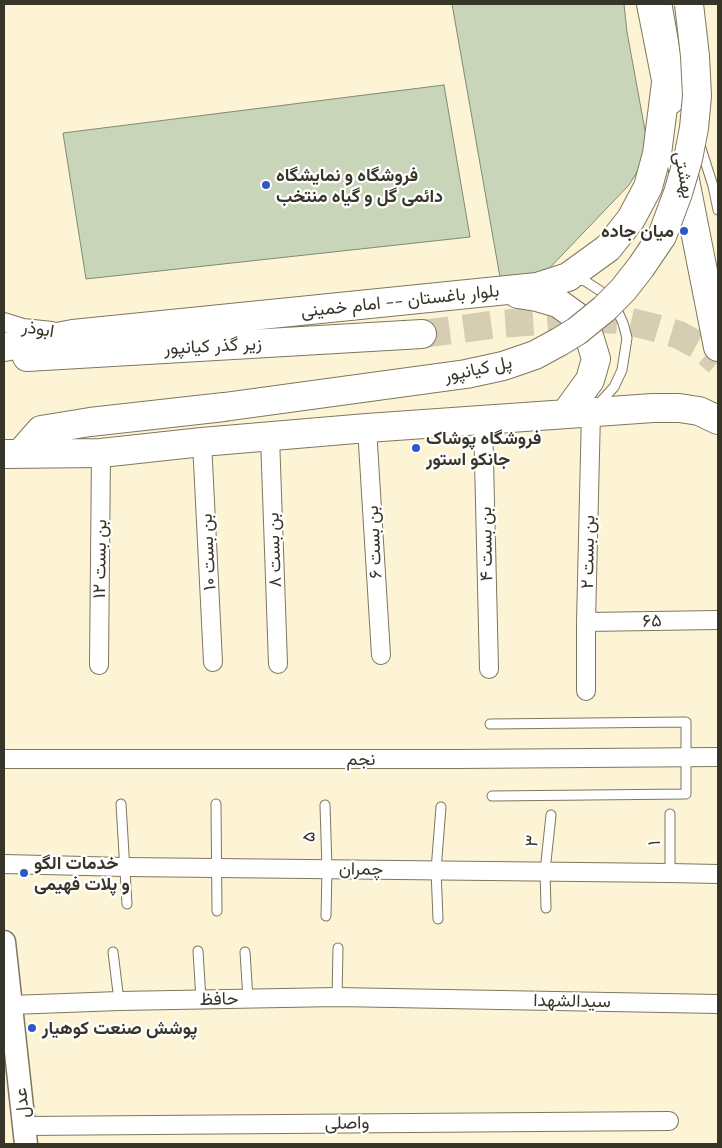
<!DOCTYPE html>
<meta charset="utf-8">
<style>
body{margin:0}
#map{position:relative;width:722px;height:1148px;overflow:hidden;background:#fdf4d6;font-family:"Playfair Display",serif}
canvas{display:block}
.frame{position:absolute;inset:0;border:5px solid #373428;pointer-events:none}
</style>
<div id="map">
<canvas width="722" height="1148"></canvas>
<div class="frame"></div>
</div>
<script>
const c = document.querySelector('canvas').getContext('2d');
c.lineJoin = 'round';
function paint(path, color) { c.fillStyle = color; c.fill(path, 'evenodd'); }
const toPath = rows => new Path2D(rows.map(r => 'M' + r).join(''));
function stroke(path, color, width, dash) { c.strokeStyle = color; c.lineWidth = width; c.lineCap = dash ? 'butt' : 'round'; c.setLineDash(dash || []); c.stroke(path); }
function write(font, color, halo, rows, align = 'center') {
  c.font = font + ' "Playfair Display",Vazirmatn,serif'; c.lineWidth = 4.5; c.setLineDash([]); c.textBaseline = 'middle'; c.strokeStyle = halo; c.fillStyle = color; for (const [text, x, y, turn = 0] of rows) {
    c.save(); c.translate(x, y); c.rotate((+turn || 0) * Math.PI / 180); c.textAlign = isNaN(turn) ? turn : align; if (halo) c.strokeText(text, 0, 0); c.fillText(text, 0, 0); c.restore();
  }
}
const building = toPath([
 [452,4,624,4,627,32,649,152,629,185,541,277,501,283,452,4],
 [444,85,470,237,86,279,63,133,444,85]
]);
const primaryTunnel = toPath([
 [422,334,498,324,586,318,623,320,656,328,679,335,701,347,718,362]
]);
const service = toPath([
 [667,4,683,95],
 [699,142,713,186,718,210],
 [575,279,585,281,605,294,618,312,623,323,627,338,622,370,614,387,596,407],
 [490,724,686,722,686,794,492,796],
 [121,804,127,904],
 [216,804,217,911],
 [325,805,327,869,326,916],
 [670,814,670,873],
 [546,908,545,871,551,815],
 [438,919,436,870,441,807],
 [198,951,201,1000],
 [113,952,119,1001],
 [245,952,248,999],
 [337,997,338,948]
]);
const minor = toPath([
 [4,322,23,328,52,331],
 [483,419,489,669],
 [367,428,381,655],
 [270,437,278,664],
 [202,442,213,662],
 [586,622,718,620],
 [99,665,101,453],
 [586,691,586,622,591,412],
 [4,759,458,759,718,757],
 [4,864,125,867,670,873,718,874],
 [11,1005,119,1001,337,997,718,1004],
 [24,1126,669,1121]
]);
const tertiary = toPath([
 [4,942,26,1144]
]);
const primary = toPath([
 [651,4,670,100],
 [682,165,718,347],
 [518,294,537,297,558,303,576,316,585,326,590,339,596,359,590,380,566,413],
 [4,347,73,334,537,287,568,277,608,248,631,219,648,187,657,154,666,83],
 [27,357,422,334],
 [4,454,101,453,202,442,367,428,653,408,679,408,699,411,718,420],
 [20,454,41,430,90,422,224,407]
]);
const primaryBridge = toPath([
 [224,407,466,374,503,366,535,355,559,342,577,331,604,309,623,290,641,267,662,236,678,193,688,159,694,128,697,96,695,56,689,4]
]);
const markers = [
 [266,185,5,"#2d59c8"],
 [684,231,5,"#2d59c8"],
 [416,448,5,"#2d59c8"],
 [24,873,5,"#2d59c8"],
 [32,1028,5,"#2d59c8"]
];
const poiNames = [
 ["فروشگاه و نمایشگاه",276,175],
 ["دائمی گل و گیاه منتخب",276,196],
 ["میان جاده",674,231,"right"],
 ["فروشگاه پوشاک",426,438],
 ["جانکو استور",426,459],
 ["خدمات الگو",34,863],
 ["و پلات فهیمی",34,884],
 ["پوشش صنعت کوهیار",42,1028]
];
const streetNames = [
 ["بهشتى",684,175,79],
 ["بلوار باغستان -- امام خمینی",400,301,-6],
 ["ابوذر",38,329,9],
 ["زیر گذر کیانپور",213,346,-3],
 ["پل کیانپور",478,369,-12],
 ["بن بست ۶",374,542,-93],
 ["بن بست ۴",486,544,-91],
 ["بن بست ۸",274,550,-92],
 ["بن بست ۱۰",208,552,-93],
 ["بن بست ۲",588,552,-89],
 ["بن بست ۱۲",100,559,-89],
 ["۶۵",652,621,-1],
 ["نجم",361,759],
 ["۵",309,837,-92],
 ["۳",532,841,-84],
 ["۱",654,843,-90],
 ["چمران",361,869,1],
 ["حافظ",219,999,-1],
 ["سیدالشهدا",572,1001,1],
 ["عدل",22,1103,-96],
 ["واصلی",347,1123,-1]
];
paint(building, '#c8d5b9');
stroke(building, '#7f8b71', 1);
stroke(primaryTunnel, '#d5ceb3', 28, [28, 14]);
stroke(service, '#7f775c', 11);
stroke(minor, '#7f775c', 20);
stroke(tertiary, '#7f775c', 25);
stroke(primary, '#7f775c', 30);
stroke(service, '#fff', 9);
stroke(minor, '#fff', 18);
stroke(tertiary, '#fff', 22);
stroke(primary, '#fff', 28);
stroke(primaryBridge, '#7f775c', 30, []);
stroke(primaryBridge, '#fff', 28);
for (const [x, y, r, color] of markers) { const dot = new Path2D(); dot.arc(x, y, r, 0, 2 * Math.PI); c.fillStyle = color; c.fill(dot); stroke(dot, '#fff', 2); }
write('bold 18px', '#373428', '#fff', poiNames, 'left');
write('18px', '#373428', '#fff', streetNames);
</script>
